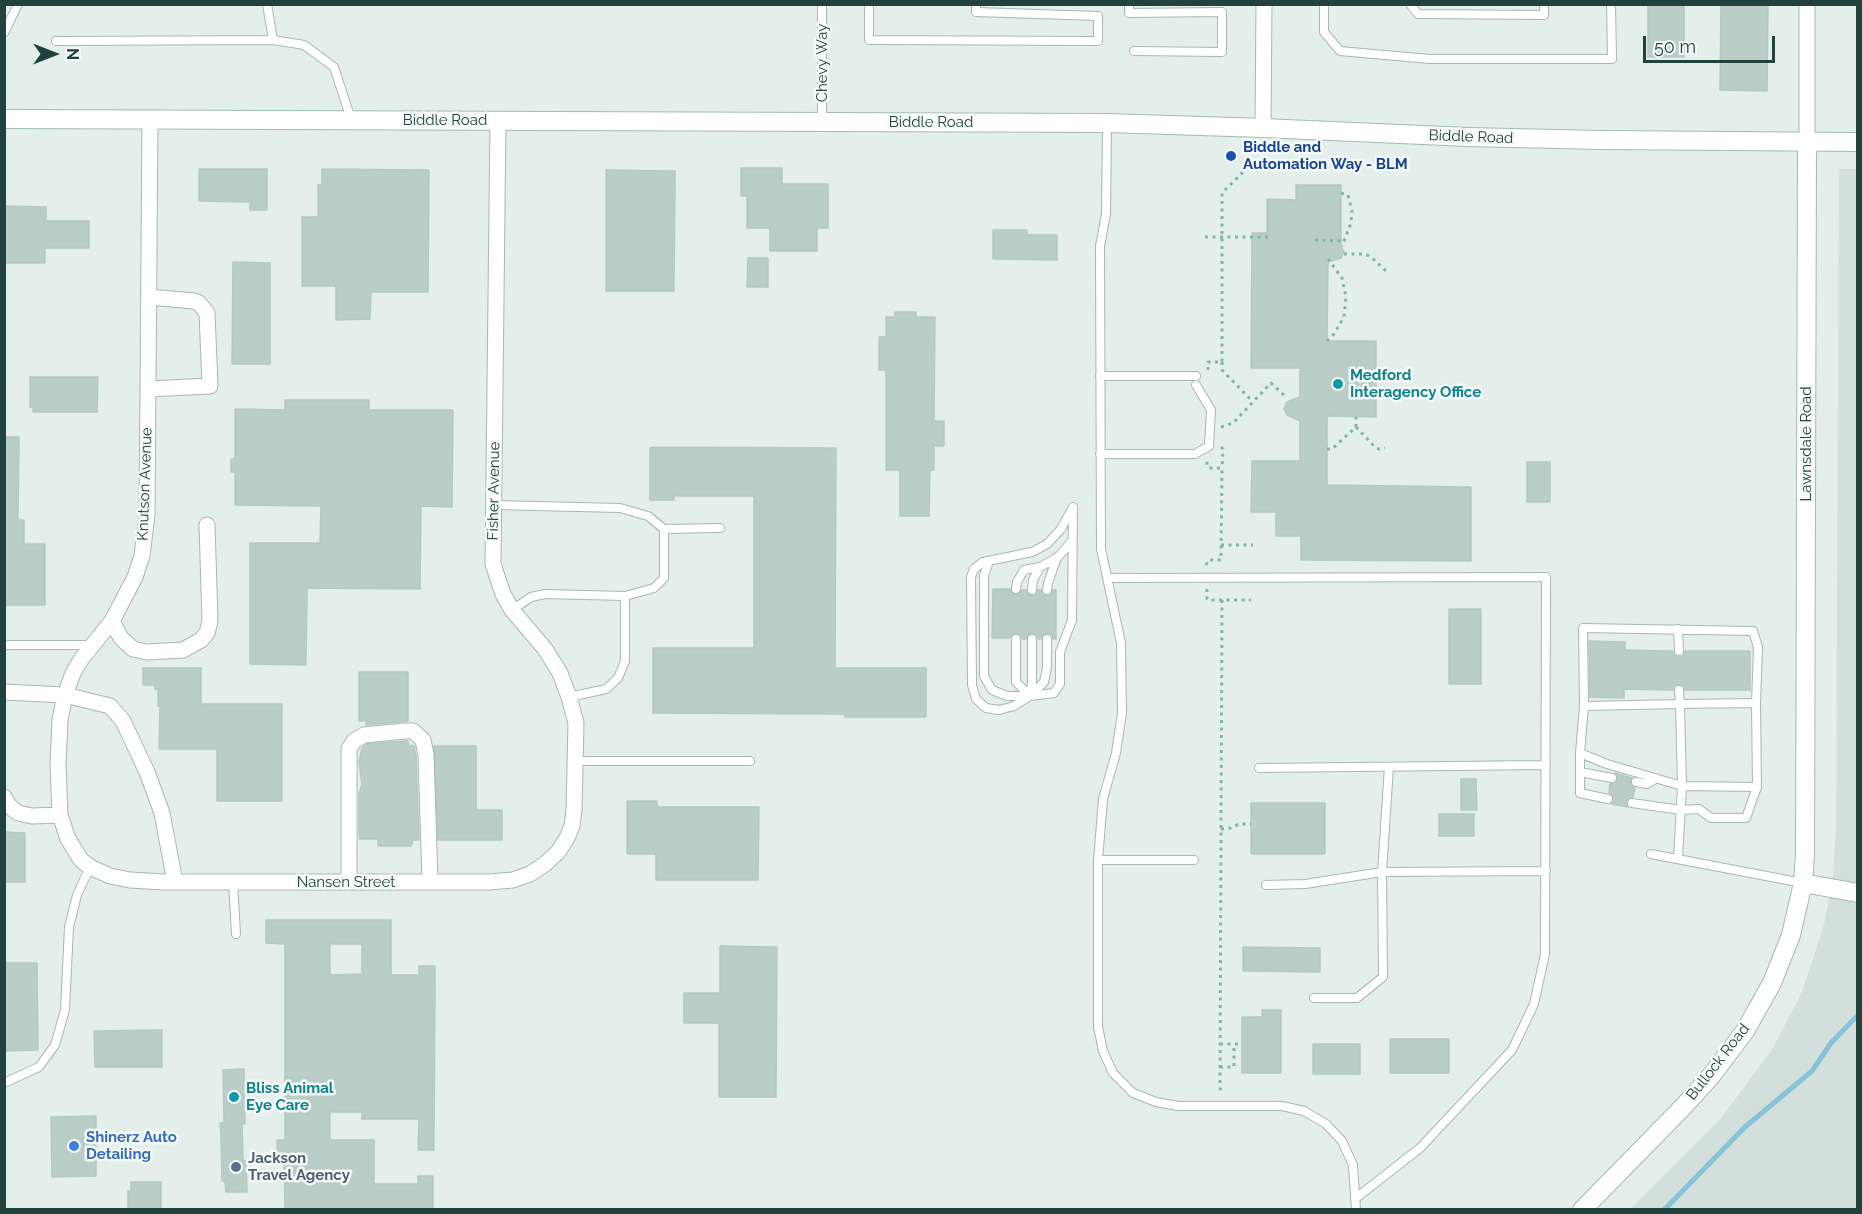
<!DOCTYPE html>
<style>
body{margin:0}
#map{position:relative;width:1862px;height:1214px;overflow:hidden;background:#e4efeb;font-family:Raleway,sans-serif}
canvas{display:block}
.frame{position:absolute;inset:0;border:6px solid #21423d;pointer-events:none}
.north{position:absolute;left:24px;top:24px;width:60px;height:60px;-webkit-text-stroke:4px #f5faf8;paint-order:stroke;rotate:90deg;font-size:16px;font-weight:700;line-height:24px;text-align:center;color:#21423d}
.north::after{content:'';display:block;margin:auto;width:21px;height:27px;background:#21423d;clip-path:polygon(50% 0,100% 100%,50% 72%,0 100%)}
.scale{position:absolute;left:1643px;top:36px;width:132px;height:27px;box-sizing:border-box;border:3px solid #21423d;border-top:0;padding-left:8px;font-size:18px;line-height:21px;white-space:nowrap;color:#21423d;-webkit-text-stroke:4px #f5faf8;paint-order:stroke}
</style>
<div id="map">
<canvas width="1862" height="1214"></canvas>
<div class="frame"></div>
<div class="north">N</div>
<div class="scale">50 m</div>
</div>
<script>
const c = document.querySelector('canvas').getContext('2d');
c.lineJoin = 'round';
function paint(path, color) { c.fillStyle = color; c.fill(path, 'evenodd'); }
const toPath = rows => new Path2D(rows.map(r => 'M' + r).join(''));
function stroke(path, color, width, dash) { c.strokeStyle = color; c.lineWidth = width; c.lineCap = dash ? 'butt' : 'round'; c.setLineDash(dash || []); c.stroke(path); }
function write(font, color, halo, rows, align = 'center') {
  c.font = font + ' Raleway,sans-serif'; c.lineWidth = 5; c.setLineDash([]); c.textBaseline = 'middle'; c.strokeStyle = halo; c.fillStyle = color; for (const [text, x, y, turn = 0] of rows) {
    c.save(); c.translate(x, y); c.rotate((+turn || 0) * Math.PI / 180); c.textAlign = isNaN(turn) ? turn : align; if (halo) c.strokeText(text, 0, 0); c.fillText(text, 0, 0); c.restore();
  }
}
const built = toPath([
 [1839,169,1857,169,1857,1209,1629,1210,1722,1117,1773,1048,1802,992,1824,925,1833,876,1836,829]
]);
const stream = toPath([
 [1664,1210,1745,1127,1812,1071,1831,1043,1858,1015]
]);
const building = toPath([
 [1648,4,1684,4,1684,57,1648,57,1648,4],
 [1721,4,1768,4,1767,91,1720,90,1721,4],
 [741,168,782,168,782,184,828,184,828,228,817,228,817,251,770,251,770,228,747,228,747,196,741,196,741,168],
 [199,169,267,169,267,210,250,210,250,202,199,201,199,169],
 [322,169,429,170,428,292,371,292,370,319,336,320,336,286,302,286,302,217,318,217,318,185,322,185,322,169],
 [606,170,675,171,674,291,606,291,606,170],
 [1296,185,1341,185,1341,245,1344,252,1341,258,1328,262,1327,341,1376,341,1376,417,1327,416,1327,485,1471,487,1471,561,1301,560,1301,536,1276,536,1276,512,1251,512,1252,461,1300,461,1300,421,1287,415,1284,409,1287,402,1300,397,1300,368,1251,368,1252,233,1267,233,1267,199,1296,200,1296,185],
 [4,206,46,207,46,221,89,221,89,248,45,248,45,263,4,263,4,206],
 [993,230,1027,230,1027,235,1057,235,1057,260,993,259,993,230],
 [748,258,768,258,768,287,747,287,748,258],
 [233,262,270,263,270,364,232,364,233,262],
 [895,312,916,312,916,317,935,317,934,421,944,421,944,446,934,446,934,470,930,470,929,516,900,516,900,470,886,470,886,370,879,370,879,337,886,337,886,317,895,317,895,312],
 [30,377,98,377,97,412,33,412,33,407,30,407,30,377],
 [285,400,369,400,369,410,453,410,452,507,421,506,420,589,307,588,306,665,250,664,250,543,320,543,321,506,235,505,235,472,231,472,231,459,235,459,235,409,285,410,285,400],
 [4,437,19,437,18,520,24,520,24,544,45,544,45,605,4,605,4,437],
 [654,447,836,448,835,668,926,668,926,717,845,717,845,714,653,713,653,648,754,648,754,496,674,496,674,500,650,500,650,448,654,447],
 [1527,462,1550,462,1550,502,1527,502,1527,462],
 [993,589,1010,589,1012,593,1016,595,1020,593,1022,590,1026,590,1028,594,1032,596,1036,594,1038,590,1041,590,1043,594,1047,596,1051,594,1053,590,1056,590,1056,639,1053,639,1052,636,1048,633,1044,634,1041,639,1038,639,1037,636,1033,633,1029,634,1026,639,1022,639,1021,636,1017,633,1013,634,1010,638,992,638,993,589],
 [1449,609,1481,609,1481,684,1449,684,1449,609],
 [1589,641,1625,642,1625,650,1673,651,1674,655,1679,657,1683,656,1685,651,1750,651,1750,690,1685,690,1684,686,1679,684,1675,685,1673,690,1624,689,1624,698,1590,697,1589,641],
 [143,668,201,668,201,704,282,704,282,801,217,801,217,749,159,749,160,707,158,706,158,689,155,689,155,685,143,685,143,668],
 [359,672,408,672,408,721,366,725,367,721,359,721,359,672],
 [405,741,408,741,408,745,414,746,416,756,419,840,413,840,411,846,378,846,378,839,360,839,359,834,359,794,362,785,359,762,362,748,367,744,405,741],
 [434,746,476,746,476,810,502,810,502,840,438,840,434,746],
 [1615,773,1632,778,1630,783,1635,788,1633,797,1629,798,1626,802,1628,807,1611,804,1614,800,1612,795,1609,793,1610,784,1616,782,1618,779,1615,773],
 [1461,779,1476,779,1477,810,1461,810,1461,779],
 [627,801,657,801,657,807,759,807,758,880,656,880,656,854,627,854,627,801],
 [1251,803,1325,803,1325,854,1251,854,1251,803],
 [1439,814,1474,814,1474,836,1439,836,1439,814],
 [4,832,25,833,25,882,4,882,4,832],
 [266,920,391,920,391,975,419,975,419,966,435,966,434,1150,418,1150,419,1119,362,1119,362,1112,330,1112,330,1140,374,1140,374,1184,418,1184,418,1176,433,1176,433,1209,285,1209,284,1160,277,1160,277,1140,285,1140,285,944,266,943,266,920],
 [330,944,362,944,362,974,330,975,330,944],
 [720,946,777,947,776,1097,719,1097,719,1023,684,1023,684,993,720,993,720,946],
 [1243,947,1320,948,1320,972,1243,971,1243,947],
 [4,963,37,963,38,1050,4,1051,4,963],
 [1262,1010,1281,1010,1281,1073,1242,1073,1242,1017,1262,1017,1262,1010],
 [162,1030,162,1067,95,1067,94,1031,162,1030],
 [1390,1039,1449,1039,1449,1073,1390,1073,1390,1039],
 [1313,1044,1360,1044,1360,1074,1313,1074,1313,1044],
 [244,1069,245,1124,242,1124,243,1161,246,1161,247,1192,226,1192,225,1181,222,1181,221,1135,220,1123,224,1123,223,1070,244,1069],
 [96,1116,96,1176,52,1177,51,1117,96,1116],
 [131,1182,161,1182,161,1209,132,1209,132,1208,128,1208,128,1191,131,1191,131,1182]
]);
const path = toPath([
 [1341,193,1348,195,1352,211,1351,223,1342,246],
 [1205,237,1271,237],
 [1315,240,1343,241],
 [1344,254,1363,254,1370,256,1385,270,1390,271],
 [1327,341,1334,334,1344,317,1346,297,1342,278,1328,259],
 [1222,362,1222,370,1253,402],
 [1208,370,1208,362,1222,362,1222,193,1250,165,1251,157],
 [1221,427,1233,423,1271,383,1286,397],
 [1356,427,1375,447,1379,449,1385,448],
 [1221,447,1223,449,1222,468],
 [1327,449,1332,449,1356,427,1356,417],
 [1221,545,1253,545],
 [1206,565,1208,560,1221,560,1222,468,1209,468,1207,466,1207,461],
 [1207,589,1207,599,1208,600,1251,600],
 [1222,600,1220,1088,1222,1093],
 [1221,829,1231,828,1239,824,1251,824],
 [1220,1044,1242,1044],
 [1220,1067,1234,1067,1234,1044]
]);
const service = toPath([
 [267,4,273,40],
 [822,4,822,122],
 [869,4,869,40,1098,41,1098,16,976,12,976,4],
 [1129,4,1129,13,1222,12,1222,52,1134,51],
 [1324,4,1324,32,1340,51,1430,59,1612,59,1611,4],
 [1410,4,1418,14,1544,15,1544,4],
 [4,33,18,4],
 [56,41,273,40,304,45,334,67,351,119],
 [1107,123,1106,214,1100,246,1101,549,1121,643,1122,713,1116,753,1103,799,1098,860,1098,1027,1103,1051,1113,1073,1133,1093,1156,1102,1178,1106,1282,1106,1304,1111,1326,1124,1342,1141,1353,1165,1356,1210],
 [1100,376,1196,376],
 [1100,454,1195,454,1209,446,1211,410,1196,385],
 [494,505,620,508,648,516,664,529,664,578,654,588,625,596],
 [664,529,720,528],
 [989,561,984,576,984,676,992,690,1007,696,1030,696,1054,693,1060,684,1060,652,1072,620,1073,507],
 [1108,578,1546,577,1545,954,1534,1004,1512,1050,1420,1148,1356,1198],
 [1016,589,1017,582,1024,570,1040,567],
 [1032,590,1033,580,1040,567,1058,557,1072,541],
 [1047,590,1048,583,1057,557],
 [512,610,531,597,545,594,625,596,625,661,618,678,606,689,569,697],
 [1678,629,1679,651],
 [1016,639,1016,682,1030,696],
 [1047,639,1047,667,1044,682,1030,696,1014,706,999,710,986,708,976,699,972,685,971,577,974,569,983,562,1032,552,1047,544,1061,529,1072,509],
 [4,645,92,645],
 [1030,694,1032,683,1032,639],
 [1584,706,1583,628,1753,631,1758,647,1756,703],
 [1580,753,1580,793,1608,799],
 [575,761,750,761],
 [1259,768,1546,765],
 [1580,772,1612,778],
 [1636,782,1647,784,1655,779],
 [1632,803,1681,810,1699,809,1711,818,1746,818,1757,787],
 [1651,854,1803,883],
 [1678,859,1682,786,1680,704,1756,703,1757,787,1682,786,1607,764,1580,753,1584,706,1680,704,1679,690],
 [1098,860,1194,860],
 [233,882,236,934],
 [1266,885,1305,884,1382,872,1546,871],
 [1314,998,1357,998,1383,977,1382,872,1389,767],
 [4,1083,39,1067,55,1045,65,1010,69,927,77,895,90,867]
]);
const minor = toPath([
 [150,119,147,515,142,556,135,577,112,621,82,658,73,673,65,695,60,720,58,764,60,815,68,839,81,860,90,867,110,876,130,880,164,882,489,882,513,880,530,874,545,864,558,852,567,838,572,826,574,810,576,723,569,697,560,673,545,649,512,610,503,594,493,564,498,120],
 [1263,128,1264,4],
 [1807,142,1807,4],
 [148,389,210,386,207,313,199,303,194,301,149,297],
 [112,621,121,638,133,649,147,652,183,650,201,640,207,633,210,621,207,525],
 [4,692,65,695,110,706,123,721,147,772,162,813,175,882],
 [4,797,9,806,18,813,32,816,60,815],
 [349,882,349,749,354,741,364,735,405,731,413,731,423,740,426,755,430,882]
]);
const tertiary = toPath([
 [1803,883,1858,893],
 [1582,1210,1684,1106,1711,1076,1745,1031,1772,983,1791,935,1803,883,1805,855,1807,142]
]);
const secondary = toPath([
 [4,119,1107,123,1263,128,1468,137,1601,140,1858,142]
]);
const markers = [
 [1231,156,6,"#1a4fb4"],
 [1338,384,6,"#0f9aa8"],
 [234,1097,6,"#0f9aa8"],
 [74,1146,6,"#3f7fe0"],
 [236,1167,6,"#5c6f8a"]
];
const streetNames = [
 ["Chevy Way",822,63,-90],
 ["Biddle Road",445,120],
 ["Biddle Road",931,122],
 ["Biddle Road",1471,137,2],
 ["Lawnsdale Road",1806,444,-90],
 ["Knutson Avenue",145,484,-88],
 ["Fisher Avenue",494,491,-89],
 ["Nansen Street",346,882],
 ["Bullock Road",1718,1062,-52]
];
const transitNames = [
 ["Biddle and",1243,147],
 ["Automation Way - BLM",1243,164]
];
const cultureNames = [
 ["Medford",1350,375],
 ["Interagency Office",1350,392],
 ["Bliss Animal",246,1088],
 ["Eye Care",246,1105]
];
const shopNames = [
 ["Shinerz Auto",86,1137],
 ["Detailing",86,1154]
];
const serviceNames = [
 ["Jackson",248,1158],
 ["Travel Agency",248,1175]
];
paint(built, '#d2dfda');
stroke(stream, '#87c3d8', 5);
paint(building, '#bbcdc7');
stroke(building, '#b5c9c3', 1.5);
stroke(service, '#a6b8b3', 10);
stroke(minor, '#a6b8b3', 17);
stroke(tertiary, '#a6b8b3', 20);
stroke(secondary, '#a1bbb5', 20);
stroke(path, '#81b5aa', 3, [3, 4.5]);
stroke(service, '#fff', 8);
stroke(minor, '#fff', 15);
stroke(tertiary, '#fff', 18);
stroke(secondary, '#fff', 18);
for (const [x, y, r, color] of markers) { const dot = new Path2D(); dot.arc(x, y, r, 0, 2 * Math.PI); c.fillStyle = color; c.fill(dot); stroke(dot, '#f5faf8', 2); }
write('15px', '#21423d', '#f5faf8', streetNames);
write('bold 15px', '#164399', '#f5faf8', transitNames, 'left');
write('bold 15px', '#0d838f', '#f5faf8', cultureNames, 'left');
write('bold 15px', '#366cbe', '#f5faf8', shopNames, 'left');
write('bold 15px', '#4e5e75', '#f5faf8', serviceNames, 'left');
</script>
